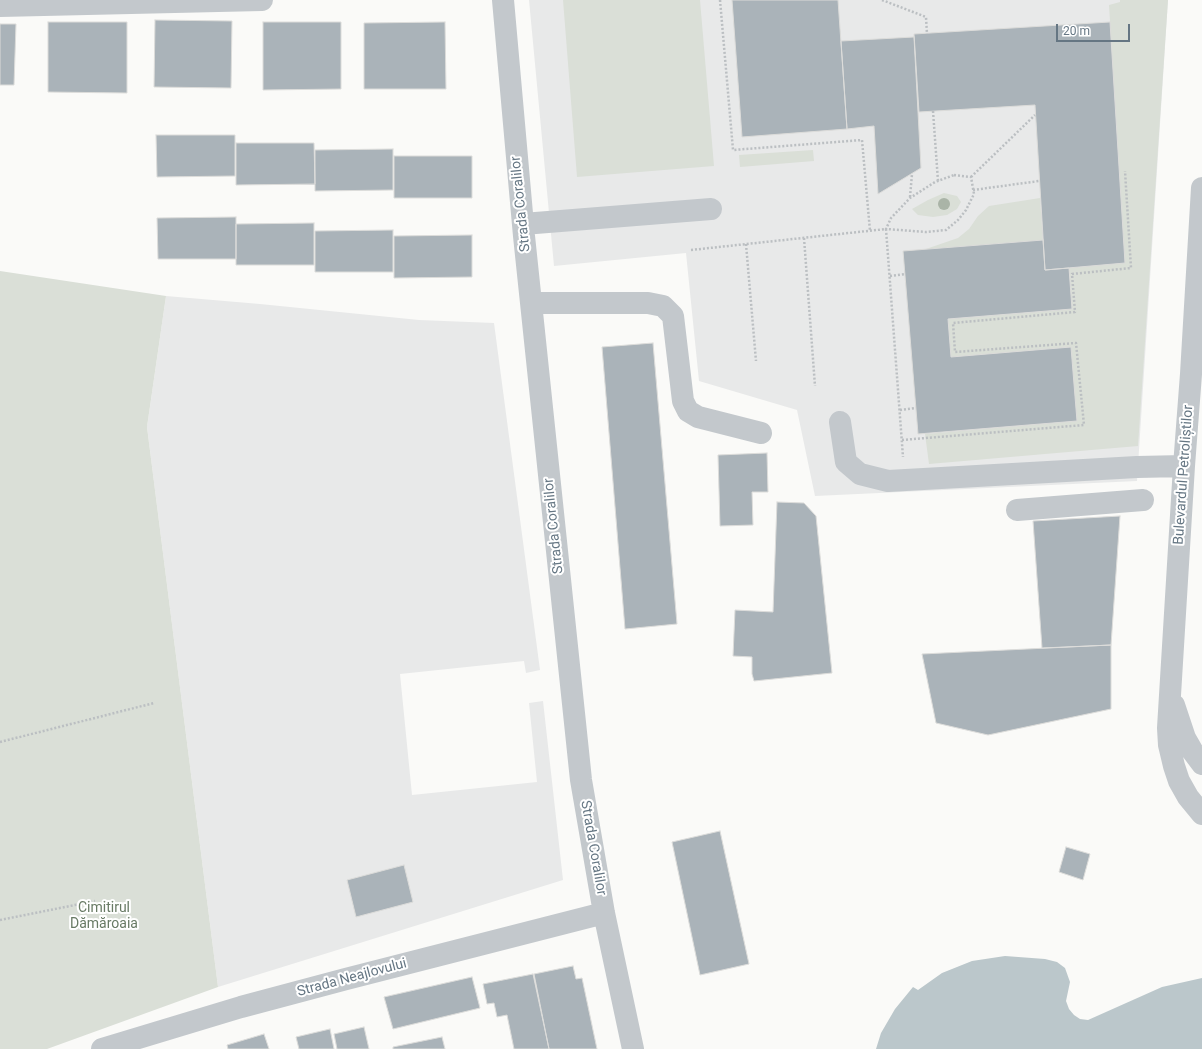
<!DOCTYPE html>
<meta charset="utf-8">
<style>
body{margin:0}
#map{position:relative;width:1202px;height:1049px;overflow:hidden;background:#fafaf8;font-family:Roboto,sans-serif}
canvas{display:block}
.scale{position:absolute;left:1056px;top:24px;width:74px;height:18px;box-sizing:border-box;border:2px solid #657683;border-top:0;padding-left:5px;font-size:12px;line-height:14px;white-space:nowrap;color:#657683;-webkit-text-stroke:3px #fff;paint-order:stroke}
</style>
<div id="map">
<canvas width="1202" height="1049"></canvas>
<div class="scale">20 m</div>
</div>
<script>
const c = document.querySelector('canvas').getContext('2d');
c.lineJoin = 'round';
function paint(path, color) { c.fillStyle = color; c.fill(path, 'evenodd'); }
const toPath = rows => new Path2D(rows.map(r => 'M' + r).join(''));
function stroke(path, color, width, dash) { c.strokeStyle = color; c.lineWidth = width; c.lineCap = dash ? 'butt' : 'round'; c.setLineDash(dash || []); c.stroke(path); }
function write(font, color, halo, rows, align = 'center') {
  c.font = font + ' Roboto,sans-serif'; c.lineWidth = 4; c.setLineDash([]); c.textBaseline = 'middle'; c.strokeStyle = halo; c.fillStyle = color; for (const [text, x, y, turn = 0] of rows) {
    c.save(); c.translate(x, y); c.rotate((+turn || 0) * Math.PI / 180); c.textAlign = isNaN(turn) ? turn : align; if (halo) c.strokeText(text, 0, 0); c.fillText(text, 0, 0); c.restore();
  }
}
const built = toPath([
 [529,0,1168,0,1137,481,815,496,797,410,699,381,686,253,554,266],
 [166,296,260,304,419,320,494,323,540,670,526,673,524,661,400,674,412,795,537,782,529,703,543,701,563,880,218,987,147,427]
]);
const green = toPath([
 [563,0,700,0,714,166,577,177],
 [1120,0,1168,0,1138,446,929,464,925,434,1077,421,1071,347,951,357,948,319,1072,309,1069,268,1125,263,1109,5,1120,2],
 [813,150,814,161,740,167,739,155],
 [944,193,957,196,961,202,957,209,947,215,933,217,918,215,912,209,928,200],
 [1040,198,1043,240,923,250,958,238,969,229,978,216,989,206],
 [0,271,166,296,147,427,218,987,47,1049,0,1049]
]);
const water = toPath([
 [1005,956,1045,959,1057,962,1065,968,1070,982,1066,1001,1069,1009,1074,1015,1080,1019,1088,1020,1162,987,1202,978,1202,1049,876,1049,881,1033,895,1009,913,987,918,990,942,973,972,961]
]);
const building = toPath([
 [732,0,838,0,847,129,742,137,732,0],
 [155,20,232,21,231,88,154,87,155,20],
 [48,22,127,22,127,93,48,92,48,22],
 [263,22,341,22,341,89,263,90,263,22],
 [445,22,446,89,364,89,364,23,445,22],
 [1110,22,1125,263,1045,270,1035,105,919,112,914,34,1110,22],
 [0,24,16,24,14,85,0,85,0,24],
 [914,37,921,168,878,194,874,126,847,129,841,41,914,37],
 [156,135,235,135,235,176,157,177,156,135],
 [236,143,314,143,315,184,236,185,236,143],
 [393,149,393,190,315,191,315,150,393,149],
 [394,156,472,156,472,198,394,198,394,156],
 [236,217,236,259,158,259,157,218,236,217],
 [314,223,314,265,236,265,236,224,314,223],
 [393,230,393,272,315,272,315,231,393,230],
 [472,235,472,277,394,278,394,236,472,235],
 [1043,240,1045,270,1069,268,1072,309,948,319,951,357,1071,347,1077,421,918,434,903,251,1043,240],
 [653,343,677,624,625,629,602,347,653,343],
 [767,453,768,492,752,492,753,525,720,526,718,455,767,453],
 [777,502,804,503,816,516,832,673,754,681,752,674,752,657,733,656,735,610,773,612,777,502],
 [1120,516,1111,645,1042,648,1033,521,1120,516],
 [1111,645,1111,709,988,735,936,723,922,654,1111,645],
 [720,831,749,964,700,975,672,842,720,831],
 [1066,847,1090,854,1083,880,1059,872,1066,847],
 [404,865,413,902,356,917,347,880,404,865],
 [573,966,576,979,582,978,597,1049,549,1049,534,974,573,966],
 [533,974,549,1049,514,1049,507,1015,497,1017,494,1003,487,1004,483,984,533,974],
 [472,977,480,1008,393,1029,384,997,472,977],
 [364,1027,369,1049,337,1049,334,1034,364,1027],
 [330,1029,334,1049,299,1049,296,1037,330,1029],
 [264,1034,269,1049,228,1049,227,1045,264,1034],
 [442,1037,445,1049,393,1049,393,1047,442,1037]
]);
const path = toPath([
 [720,0,733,150,862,140,870,231],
 [882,0,926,17,927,34],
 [933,111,938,181],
 [954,175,971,177,974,194,966,210,958,220,946,230,926,232,886,229,891,218,910,198,935,182,954,175],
 [971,177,1035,115],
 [973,190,1039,181],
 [910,197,912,174],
 [804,238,815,386],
 [746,244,756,361],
 [691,250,886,229,903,457],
 [890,276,905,274],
 [900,410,915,408],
 [902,440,1084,425,1076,343,955,352,953,323,1075,312,1072,274,1131,268,1125,171],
 [0,742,154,703],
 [0,920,95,901]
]);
const minor = toPath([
 [503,0,524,236,581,780,604,913,633,1049],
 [0,6,262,0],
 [1202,188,1191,374,1184,466,1168,728,1169,745,1174,766,1179,781,1188,797,1202,814],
 [523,224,711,209],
 [532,303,648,303,663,306,673,316,683,401,688,411,698,417,761,433],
 [840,422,846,462,860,474,888,481,1137,467,1184,466],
 [1017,510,1143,500],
 [1174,705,1185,738,1193,752,1202,764],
 [102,1049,241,1007,346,979,604,913]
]);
const trees = [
 [944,204]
];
const streetNames = [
 ["Strada Coralilor",521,204,-96],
 ["Bulevardul Petroliștilor",1184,475,-86],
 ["Strada Coralilor",554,526,-96],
 ["Strada Coralilor",593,848,80],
 ["Strada Neajlovului",352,978,-15]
];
const parkNames = [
 ["Cimitirul",104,908],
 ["Dămăroaia",104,924]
];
paint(built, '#e8e9e9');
paint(green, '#dadfd7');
paint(water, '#bbc7cb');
paint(building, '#aab3b9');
stroke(building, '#dcdcda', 1);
stroke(path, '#bbbfc2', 2.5, [2, 2]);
stroke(minor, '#c3c8cc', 22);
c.fillStyle = '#aab4a7';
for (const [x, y] of trees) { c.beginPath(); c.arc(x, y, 6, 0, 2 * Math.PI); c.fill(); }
write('14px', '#657683', '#fff', streetNames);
write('14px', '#687a64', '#fff', parkNames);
</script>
